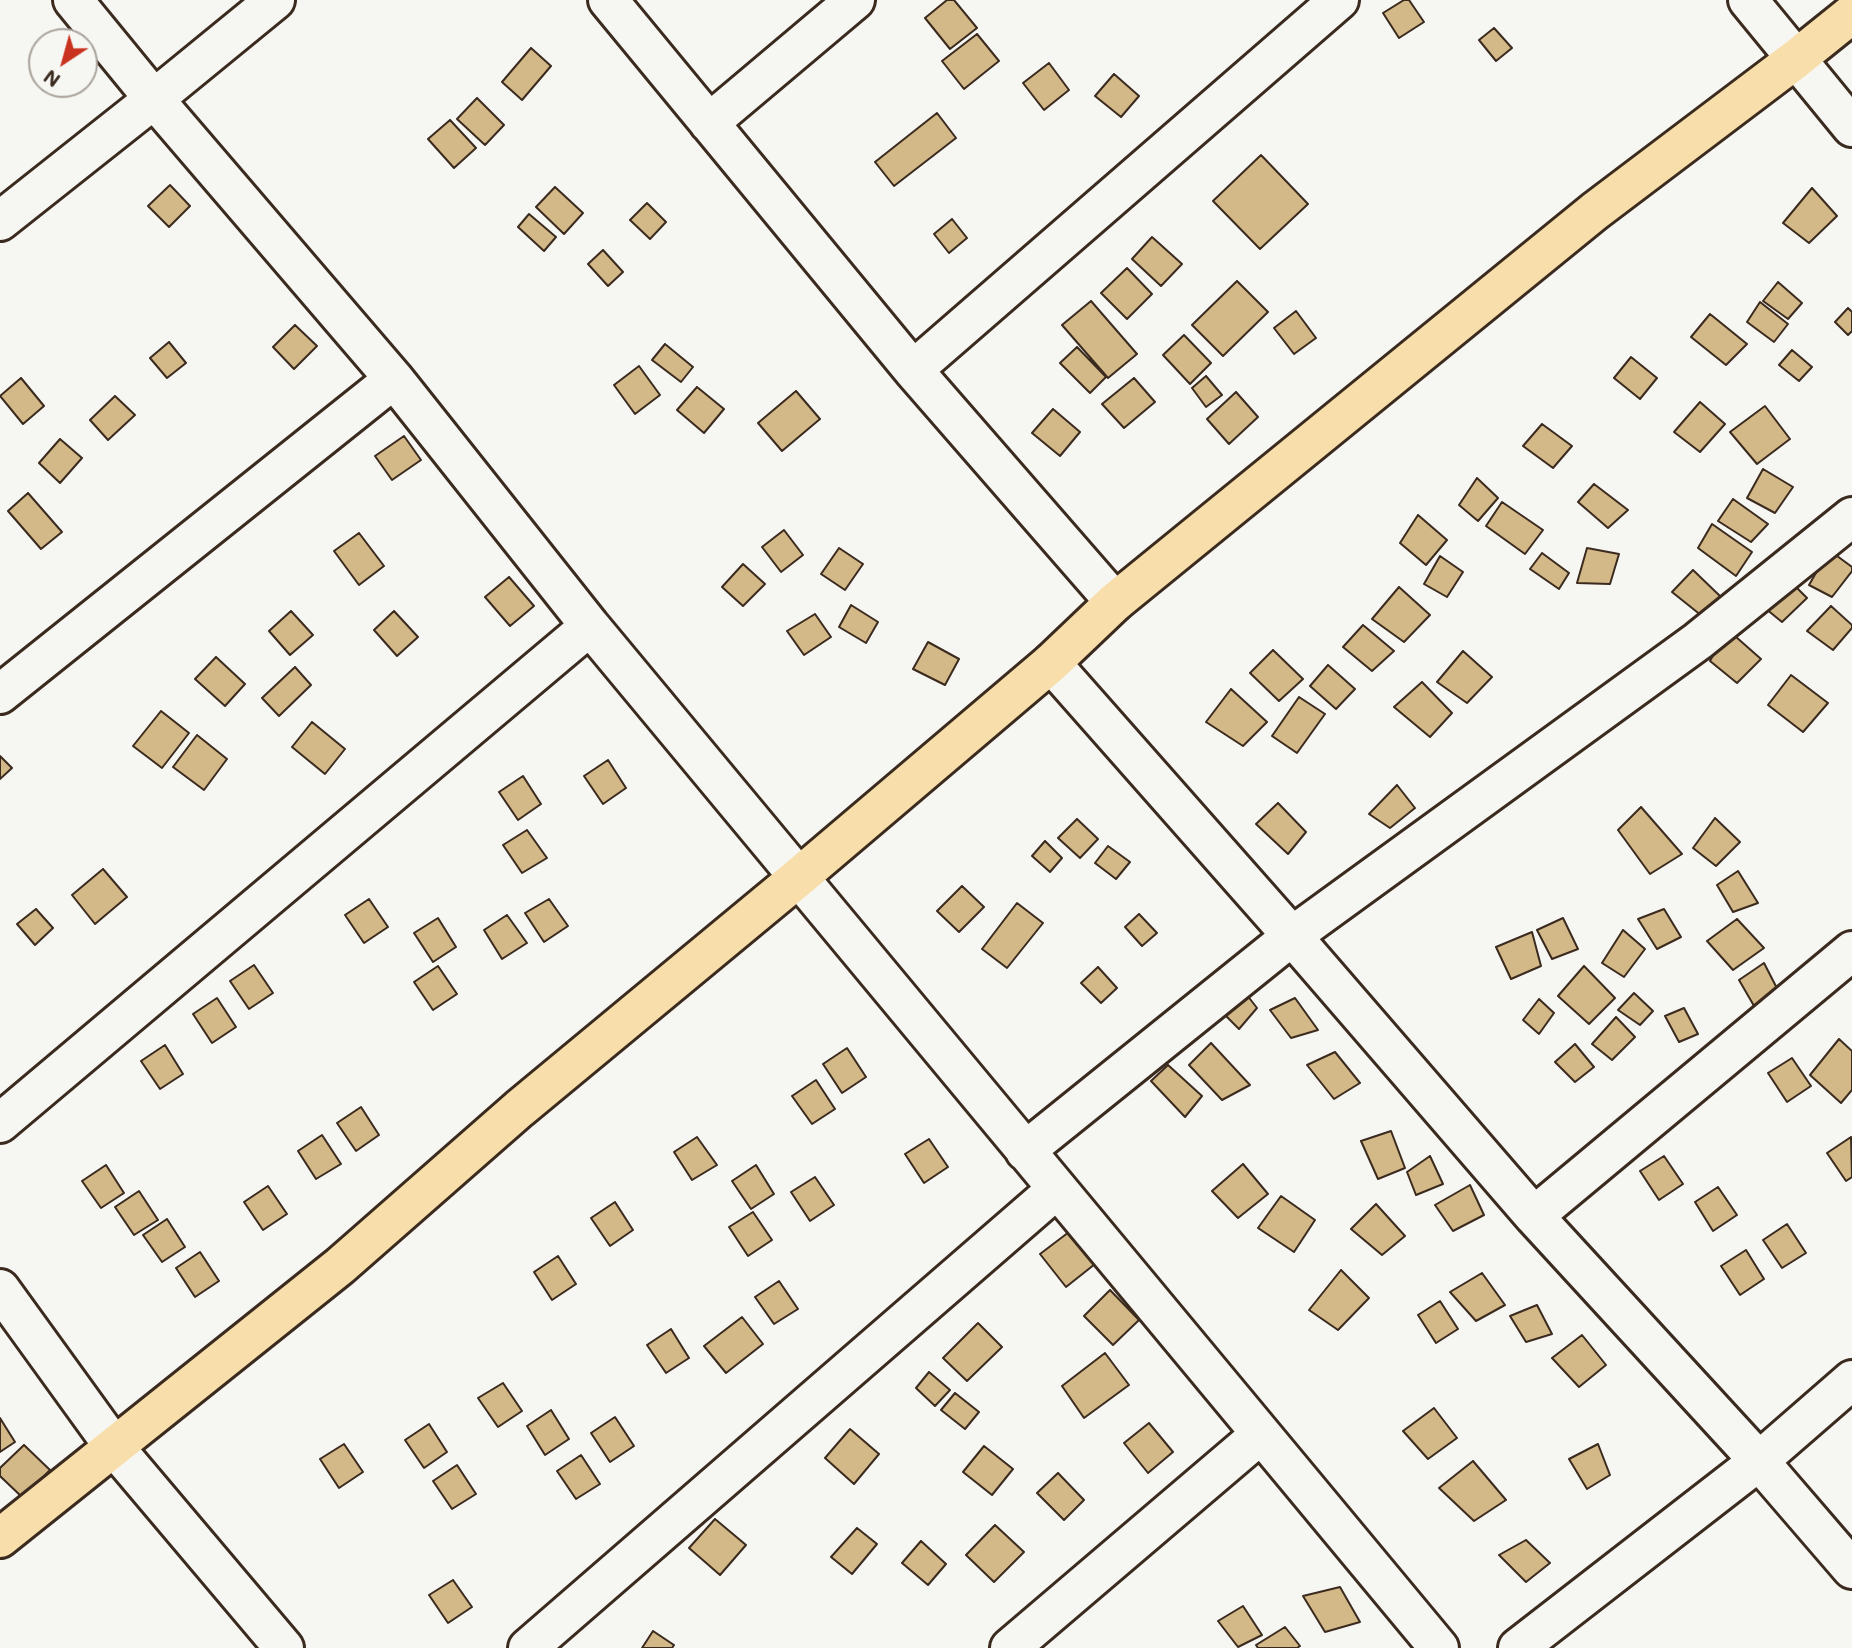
<!DOCTYPE html>
<style>
body{margin:0}
#map{position:relative;width:1852px;height:1648px;overflow:hidden;background:#f6f6f2;font-family:Mali,sans-serif}
canvas{display:block}
.north{position:absolute;left:28px;top:28px;width:70px;height:70px;box-sizing:border-box;background:#f6f6f2;border:2px solid #aba49d;border-radius:50%;rotate:216deg;font-size:19px;font-weight:700;line-height:28px;text-align:center;color:#3b2a1e}
.north::after{content:'';display:block;margin:auto;width:24px;height:32px;background:#c8321e;clip-path:polygon(50% 0,100% 100%,50% 72%,0 100%)}
</style>
<div id="map">
<canvas width="1852" height="1648"></canvas>
<div class="north">N</div>
</div>
<script>
const c = document.querySelector('canvas').getContext('2d');
c.lineJoin = 'round';
function paint(path, color) { c.fillStyle = color; c.fill(path, 'evenodd'); }
const toPath = rows => new Path2D(rows.map(r => 'M' + r).join(''));
function stroke(path, color, width, dash) { c.strokeStyle = color; c.lineWidth = width; c.lineCap = dash ? 'butt' : 'round'; c.setLineDash(dash || []); c.stroke(path); }
const building = toPath([
 [947,0,954,0,977,28,950,49,925,18,947,0],
 [1404,0,1409,0,1424,22,1399,38,1383,13,1404,0],
 [1494,28,1512,48,1496,61,1479,40,1494,28],
 [977,34,999,61,964,89,942,61,977,34],
 [531,48,551,66,522,100,502,82,531,48],
 [1049,63,1069,90,1044,110,1023,83,1049,63],
 [1114,74,1139,96,1121,117,1095,96,1114,74],
 [477,98,504,125,485,145,457,119,477,98],
 [937,113,956,138,894,186,875,162,937,113],
 [450,120,476,148,454,168,428,139,450,120],
 [1261,155,1308,204,1260,249,1213,201,1261,155],
 [170,185,190,206,169,227,148,206,170,185],
 [555,187,583,213,564,234,536,207,555,187],
 [1812,188,1837,216,1809,243,1783,223,1812,188],
 [647,203,666,222,650,239,630,220,647,203],
 [529,214,556,237,544,251,518,227,529,214],
 [952,219,967,238,949,253,934,234,952,219],
 [1152,237,1182,264,1161,286,1132,259,1152,237],
 [603,250,623,272,608,286,588,264,603,250],
 [1127,268,1152,294,1127,319,1101,293,1127,268],
 [1237,281,1268,312,1223,356,1192,325,1237,281],
 [1778,282,1802,303,1788,319,1763,301,1778,282],
 [1091,301,1137,354,1108,378,1062,325,1091,301],
 [1760,302,1788,324,1774,342,1747,322,1760,302],
 [1848,308,1852,312,1852,331,1848,335,1835,322,1848,308],
 [1296,311,1316,338,1294,354,1274,328,1296,311],
 [1710,314,1747,344,1726,365,1691,337,1710,314],
 [295,325,317,346,294,369,273,347,295,325],
 [1184,335,1211,363,1190,384,1163,355,1184,335],
 [169,342,186,363,167,378,150,358,169,342],
 [665,344,693,367,681,382,652,360,665,344],
 [1077,347,1106,377,1090,393,1060,363,1077,347],
 [1792,350,1812,367,1799,381,1779,365,1792,350],
 [1631,357,1657,378,1640,399,1614,378,1631,357],
 [639,366,660,395,635,414,614,385,639,366],
 [1206,376,1222,395,1206,407,1192,388,1206,376],
 [21,378,44,406,23,424,0,396,21,378],
 [1134,378,1155,402,1124,428,1102,404,1134,378],
 [697,387,724,409,704,433,677,410,697,387],
 [796,391,820,419,782,451,758,423,796,391],
 [1236,392,1258,417,1229,444,1207,419,1236,392],
 [115,396,135,415,108,440,90,420,115,396],
 [1700,402,1725,424,1700,452,1674,432,1700,402],
 [1765,406,1790,439,1757,464,1730,432,1765,406],
 [1053,409,1080,432,1060,456,1032,433,1053,409],
 [1542,424,1572,446,1553,468,1523,446,1542,424],
 [404,436,421,460,392,480,375,456,404,436],
 [60,439,82,458,60,483,39,463,60,439],
 [1763,469,1793,487,1775,513,1747,498,1763,469],
 [1477,478,1498,498,1478,521,1459,505,1477,478],
 [1594,484,1628,510,1608,528,1578,502,1594,484],
 [28,493,62,532,41,549,8,511,28,493],
 [1733,499,1768,524,1751,542,1718,521,1733,499],
 [1502,502,1543,530,1525,554,1486,526,1502,502],
 [1418,515,1447,540,1426,565,1400,543,1418,515],
 [1712,524,1752,552,1736,576,1698,548,1712,524],
 [784,530,803,555,781,572,762,547,784,530],
 [359,533,384,566,359,585,334,551,359,533],
 [839,548,863,564,845,590,821,574,839,548],
 [1587,548,1619,554,1610,584,1577,583,1587,548],
 [1829,550,1852,567,1852,571,1832,597,1809,585,1829,550],
 [1542,553,1569,573,1559,589,1530,569,1542,553],
 [1440,556,1463,572,1447,597,1424,584,1440,556],
 [743,564,765,584,743,606,722,587,743,564],
 [1693,570,1721,597,1702,616,1672,592,1693,570],
 [1785,576,1807,598,1782,622,1760,604,1785,576],
 [509,577,534,606,510,626,485,597,509,577],
 [1399,587,1430,615,1404,642,1372,619,1399,587],
 [851,605,878,622,866,643,839,627,851,605],
 [1831,606,1852,625,1852,628,1833,650,1807,631,1831,606],
 [291,611,313,635,290,655,269,631,291,611],
 [394,611,418,637,397,656,374,630,394,611],
 [815,614,831,637,804,655,787,631,815,614],
 [1363,625,1394,651,1372,671,1343,647,1363,625],
 [1727,629,1761,659,1737,683,1710,661,1727,629],
 [928,642,959,659,945,685,913,669,928,642],
 [1273,650,1303,679,1279,701,1250,673,1273,650],
 [1463,651,1492,677,1467,703,1437,682,1463,651],
 [216,657,245,684,225,706,195,679,216,657],
 [1328,665,1355,689,1336,709,1310,686,1328,665],
 [295,667,311,685,279,716,262,698,295,667],
 [1791,675,1828,703,1803,732,1768,705,1791,675],
 [1422,682,1452,713,1430,737,1394,707,1422,682],
 [1231,689,1267,722,1243,746,1206,722,1231,689],
 [1299,697,1325,714,1297,753,1272,736,1299,697],
 [161,711,189,733,162,768,133,746,161,711],
 [312,722,345,749,325,774,292,747,312,722],
 [197,735,227,759,204,790,173,767,197,735],
 [0,756,12,768,0,779,0,756],
 [608,760,626,788,603,804,584,776,608,760],
 [523,776,541,804,518,820,499,792,523,776],
 [1397,785,1415,808,1390,828,1369,814,1397,785],
 [1278,803,1306,832,1288,854,1256,824,1278,803],
 [1641,807,1682,854,1650,874,1618,830,1641,807],
 [1715,818,1740,842,1716,866,1693,848,1715,818],
 [1077,819,1098,839,1080,858,1058,838,1077,819],
 [527,830,547,858,522,873,503,845,527,830],
 [1045,841,1062,858,1050,872,1032,856,1045,841],
 [1108,846,1130,862,1116,879,1095,863,1108,846],
 [103,869,127,897,95,924,72,895,103,869],
 [1738,871,1758,903,1733,912,1717,885,1738,871],
 [962,886,984,907,959,932,937,911,962,886],
 [369,899,388,927,364,943,345,915,369,899],
 [549,899,568,926,544,942,525,913,549,899],
 [1017,903,1043,923,1007,968,982,949,1017,903],
 [36,909,53,928,35,945,17,924,36,909],
 [1664,909,1681,937,1657,949,1638,919,1664,909],
 [1139,914,1157,933,1142,946,1125,927,1139,914],
 [507,915,527,943,502,959,484,930,507,915],
 [438,918,456,947,433,962,414,933,438,918],
 [1563,918,1578,949,1552,959,1537,930,1563,918],
 [1737,919,1764,948,1733,970,1707,941,1737,919],
 [1623,930,1645,949,1624,977,1602,963,1623,930],
 [1532,932,1541,966,1511,979,1496,947,1532,932],
 [1764,963,1782,998,1757,1011,1739,980,1764,963],
 [254,965,273,993,249,1009,230,981,254,965],
 [438,966,457,994,433,1010,414,982,438,966],
 [1584,966,1615,998,1589,1024,1558,996,1584,966],
 [1098,967,1117,988,1101,1003,1081,983,1098,967],
 [1240,986,1257,1008,1239,1029,1217,1007,1240,986],
 [1634,993,1653,1011,1640,1025,1618,1010,1634,993],
 [217,998,236,1027,212,1043,193,1014,217,998],
 [1295,998,1318,1030,1291,1038,1270,1010,1295,998],
 [1539,999,1554,1013,1539,1034,1523,1020,1539,999],
 [1684,1008,1698,1034,1679,1042,1665,1016,1684,1008],
 [1616,1017,1635,1037,1612,1060,1592,1044,1616,1017],
 [1839,1039,1852,1051,1852,1090,1841,1103,1810,1075,1839,1039],
 [1211,1043,1250,1085,1222,1100,1189,1065,1211,1043],
 [1575,1044,1594,1067,1575,1082,1555,1062,1575,1044],
 [165,1045,183,1074,160,1089,141,1061,165,1045],
 [847,1048,866,1077,842,1093,823,1064,847,1048],
 [1335,1052,1360,1083,1334,1099,1307,1065,1335,1052],
 [1792,1058,1811,1086,1787,1102,1768,1073,1792,1058],
 [1168,1065,1202,1096,1185,1117,1151,1081,1168,1065],
 [816,1080,835,1109,812,1124,792,1096,816,1080],
 [361,1107,379,1135,356,1151,337,1123,361,1107],
 [1391,1131,1405,1168,1378,1179,1361,1141,1391,1131],
 [322,1135,341,1164,316,1179,298,1151,322,1135],
 [697,1137,717,1165,692,1180,674,1152,697,1137],
 [1851,1137,1852,1177,1846,1181,1827,1153,1851,1137],
 [929,1139,948,1167,924,1183,905,1154,929,1139],
 [1430,1156,1443,1184,1416,1195,1407,1172,1430,1156],
 [1664,1156,1683,1184,1659,1200,1640,1171,1664,1156],
 [1243,1164,1268,1194,1238,1218,1212,1191,1243,1164],
 [106,1165,124,1193,101,1208,82,1181,106,1165],
 [756,1165,774,1194,751,1209,732,1181,756,1165],
 [815,1177,834,1205,810,1221,791,1192,815,1177],
 [1470,1185,1484,1215,1453,1231,1435,1205,1470,1185],
 [268,1186,287,1214,263,1230,244,1202,268,1186],
 [1718,1187,1737,1215,1713,1231,1695,1202,1718,1187],
 [139,1191,158,1220,134,1235,115,1207,139,1191],
 [1281,1196,1315,1220,1294,1252,1258,1228,1281,1196],
 [615,1202,633,1230,610,1246,591,1218,615,1202],
 [1376,1204,1405,1236,1382,1255,1351,1229,1376,1204],
 [753,1212,772,1240,748,1256,729,1227,753,1212],
 [167,1219,185,1247,162,1262,143,1235,167,1219],
 [1787,1224,1806,1253,1782,1268,1763,1240,1787,1224],
 [1069,1232,1095,1264,1066,1287,1040,1254,1069,1232],
 [1746,1250,1764,1279,1740,1295,1721,1266,1746,1250],
 [200,1252,219,1281,195,1297,176,1268,200,1252],
 [558,1256,576,1284,552,1300,534,1272,558,1256],
 [1341,1270,1369,1298,1338,1330,1309,1310,1341,1270],
 [1482,1273,1505,1305,1476,1321,1450,1292,1482,1273],
 [779,1281,798,1309,774,1324,755,1297,779,1281],
 [1110,1290,1139,1320,1113,1345,1084,1316,1110,1290],
 [1440,1301,1458,1329,1436,1343,1418,1315,1440,1301],
 [1537,1305,1552,1334,1526,1342,1510,1316,1537,1305],
 [742,1317,763,1344,726,1373,704,1346,742,1317],
 [978,1323,1002,1347,967,1381,943,1358,978,1323],
 [671,1329,689,1358,666,1373,647,1345,671,1329],
 [1582,1335,1606,1365,1579,1387,1552,1358,1582,1335],
 [1105,1353,1129,1385,1084,1418,1062,1386,1105,1353],
 [929,1372,950,1390,935,1406,916,1388,929,1372],
 [503,1383,522,1411,498,1427,478,1398,503,1383],
 [955,1393,979,1412,965,1429,941,1410,955,1393],
 [1434,1408,1457,1438,1428,1459,1403,1431,1434,1408],
 [551,1410,569,1439,545,1455,527,1426,551,1410],
 [615,1417,634,1446,610,1462,591,1433,615,1417],
 [0,1418,15,1442,0,1452,0,1418],
 [1149,1423,1173,1452,1148,1473,1124,1443,1149,1423],
 [429,1424,447,1452,424,1468,405,1440,429,1424],
 [850,1429,879,1454,854,1484,825,1458,850,1429],
 [344,1444,363,1472,339,1488,320,1459,344,1444],
 [1598,1444,1610,1475,1587,1489,1569,1459,1598,1444],
 [24,1445,50,1470,23,1498,0,1476,0,1468,24,1445],
 [984,1446,1013,1469,992,1495,963,1472,984,1446],
 [581,1455,600,1484,576,1499,557,1471,581,1455],
 [1473,1461,1506,1500,1474,1521,1439,1488,1473,1461],
 [457,1465,476,1494,452,1509,433,1481,457,1465],
 [1058,1473,1084,1500,1064,1520,1037,1493,1058,1473],
 [715,1519,746,1545,720,1575,689,1548,715,1519],
 [995,1525,1024,1552,994,1582,966,1555,995,1525],
 [857,1528,877,1544,852,1574,831,1557,857,1528],
 [1526,1540,1550,1563,1526,1582,1499,1555,1526,1540],
 [921,1541,946,1564,928,1585,902,1563,921,1541],
 [453,1580,472,1607,448,1623,429,1595,453,1580],
 [1340,1587,1360,1622,1325,1632,1303,1596,1340,1587],
 [1243,1606,1262,1635,1238,1647,1218,1621,1243,1606],
 [1285,1627,1300,1646,1297,1648,1258,1648,1256,1645,1285,1627],
 [653,1631,674,1645,672,1648,642,1648,653,1631]
]);
const minor = toPath([
 [73,0,154,99,394,379,590,626,1439,1648],
 [608,0,913,370,1115,602],
 [1748,0,1852,127],
 [709,123,855,0],
 [0,221,154,99,275,0],
 [913,370,1339,0],
 [1051,663,1292,936,1534,1216,1759,1461,1852,1569],
 [0,694,394,379],
 [0,1123,590,626],
 [1025,1151,1292,936,1698,641,1852,517],
 [1534,1216,1852,951],
 [0,1289,115,1448,284,1648],
 [528,1648,1057,1189],
 [1010,1648,1261,1434],
 [1518,1648,1759,1461,1852,1380]
]);
const primary = toPath([
 [0,1538,340,1266,519,1109,799,877,1051,663,1115,602,1595,211,1796,59,1852,14]
]);
paint(building, '#d3b888');
stroke(building, '#3b2a1e', 2);
stroke(minor, '#3b2a1e', 44);
stroke(primary, '#3b2a1e', 44);
stroke(minor, '#f6f6f2', 38);
stroke(primary, '#f8deab', 38);
</script>
